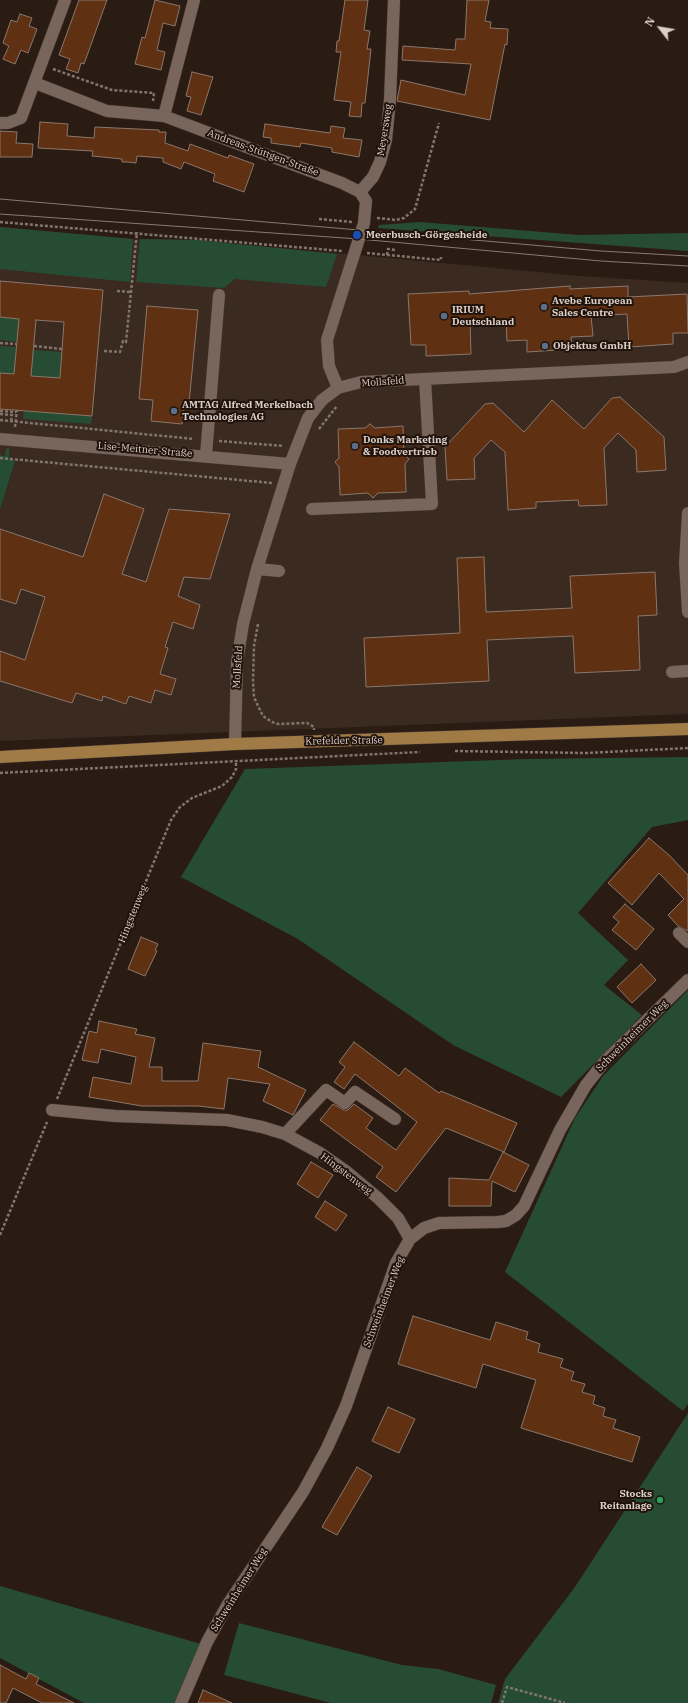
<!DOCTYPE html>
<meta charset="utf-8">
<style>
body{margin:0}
#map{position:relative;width:688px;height:1703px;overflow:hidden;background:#2b1c13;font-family:"IBM Plex Serif",serif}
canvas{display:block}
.north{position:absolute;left:640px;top:8px;width:40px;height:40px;-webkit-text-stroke:3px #21130a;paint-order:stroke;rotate:301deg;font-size:11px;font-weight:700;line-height:16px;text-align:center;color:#dbd0cb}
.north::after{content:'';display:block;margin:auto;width:14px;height:18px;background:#dbd0cb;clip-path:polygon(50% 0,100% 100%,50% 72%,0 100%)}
</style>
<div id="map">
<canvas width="688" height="1703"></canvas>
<div class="north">N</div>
</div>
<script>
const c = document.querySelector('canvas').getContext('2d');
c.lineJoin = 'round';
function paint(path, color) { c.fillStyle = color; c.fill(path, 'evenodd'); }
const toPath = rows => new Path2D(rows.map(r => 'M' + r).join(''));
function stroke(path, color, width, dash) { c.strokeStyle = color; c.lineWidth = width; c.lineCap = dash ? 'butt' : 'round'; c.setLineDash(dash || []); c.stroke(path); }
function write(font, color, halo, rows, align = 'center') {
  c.font = font + ' "IBM Plex Serif",serif'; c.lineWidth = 4; c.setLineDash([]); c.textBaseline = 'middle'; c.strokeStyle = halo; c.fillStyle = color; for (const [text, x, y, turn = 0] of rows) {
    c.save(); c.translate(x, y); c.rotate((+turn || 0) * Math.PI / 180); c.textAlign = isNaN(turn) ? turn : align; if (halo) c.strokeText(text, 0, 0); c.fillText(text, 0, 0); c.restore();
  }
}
const commercial = toPath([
 [0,227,133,239,197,240,581,276,688,283,688,714,0,741,0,510,15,463,9,456,9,448,5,456,0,455]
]);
const green = toPath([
 [420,222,579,235,688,233,688,251,378,228,379,225],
 [0,227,133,239,130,282,0,269],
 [140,239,197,240,337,254,326,287,235,279,224,288,136,282],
 [0,317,19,319,17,342,0,340],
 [0,346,16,347,14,374,0,373],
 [33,350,62,352,60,378,31,376],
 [24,411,92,416,91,424,23,419],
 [6,448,9,448,9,456,15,462,0,510,0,455,5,456],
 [688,757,688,820,652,827,578,913,628,960,604,985,642,1015,561,1097,453,1045,298,939,181,877,245,769,527,759],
 [688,990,688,1404,683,1411,505,1272,575,1118,603,1076],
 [688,1413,688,1703,498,1703,505,1679,575,1587],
 [0,1586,201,1644,177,1703,84,1703,0,1658],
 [239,1623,402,1665,438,1669,496,1685,491,1703,331,1703,224,1675]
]);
const building = toPath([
 [79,0,107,0,84,64,81,63,78,73,66,69,70,59,59,55,79,0],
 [155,0,180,6,175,26,163,23,157,50,165,52,161,70,135,64,142,37,145,38,155,0],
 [345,0,368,0,364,30,370,31,367,49,371,49,365,103,362,103,361,117,349,116,351,102,334,100,341,52,336,52,337,41,339,41,345,0],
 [467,0,489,0,485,21,491,22,490,28,508,29,507,45,505,44,490,120,397,101,401,80,465,95,471,64,402,60,403,46,455,50,456,39,465,39,467,0],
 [20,14,32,18,29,26,37,29,28,53,21,50,15,64,3,59,9,46,3,43,11,20,17,22,20,14],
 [192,72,213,77,201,115,187,111,191,97,186,96,192,72],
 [40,122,68,124,67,136,94,138,95,127,159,130,159,132,166,132,165,143,188,151,190,144,228,158,229,155,254,164,244,192,213,181,215,174,184,162,181,169,163,162,163,158,137,156,136,163,128,162,122,162,122,159,92,156,93,151,38,148,40,122],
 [265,124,330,133,331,126,345,128,343,138,362,140,359,157,332,152,332,148,301,143,300,147,271,143,271,138,263,137,265,124],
 [0,131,17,132,16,143,33,144,32,157,0,157,0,131],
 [0,281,103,290,92,416,0,409,0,373,14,374,19,319,0,317,0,281],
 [36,320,64,322,60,378,31,376,36,320],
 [570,286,570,289,628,286,628,297,687,294,688,333,673,333,673,344,629,347,627,314,591,316,593,336,571,337,572,349,527,352,527,340,507,341,506,320,470,322,471,354,426,356,426,345,411,345,408,294,469,291,469,294,570,286],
 [147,306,198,310,189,403,184,403,182,424,151,421,153,400,139,399,147,306],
 [620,397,664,437,666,470,637,472,636,450,618,433,604,448,607,505,579,506,578,500,536,502,536,508,508,510,505,452,491,440,474,458,475,479,447,480,445,447,485,404,493,403,524,432,552,400,584,429,612,398,620,397],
 [370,424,375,428,403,426,404,454,409,459,405,464,406,492,378,493,373,498,368,493,340,495,339,467,335,462,339,458,338,429,365,428,370,424],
 [104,494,144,509,122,574,146,582,169,509,230,514,210,579,184,577,178,596,200,605,193,629,173,622,165,647,168,648,160,674,176,679,171,695,155,690,151,703,129,696,126,704,103,696,102,701,76,693,72,703,0,681,0,651,25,660,45,597,21,589,16,604,0,599,0,529,83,557,104,494],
 [484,557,486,612,572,608,570,576,655,572,657,615,638,616,640,670,575,673,573,636,487,640,489,681,366,687,364,638,460,633,457,558,484,557],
 [649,838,669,855,688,875,688,931,678,926,668,915,684,899,659,873,632,905,608,883,649,838],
 [625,904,654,929,636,950,612,930,619,922,613,917,625,904],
 [141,937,158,944,155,950,157,951,145,976,128,969,141,937],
 [641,964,656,980,632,1003,617,987,641,964],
 [99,1021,137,1029,135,1034,155,1038,149,1067,162,1067,162,1081,198,1081,203,1043,261,1051,258,1067,306,1090,293,1115,263,1101,270,1084,228,1078,224,1109,198,1106,142,1106,89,1097,93,1077,131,1084,136,1057,101,1049,98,1063,82,1060,89,1031,97,1033,99,1021],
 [354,1042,399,1076,405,1068,439,1093,441,1091,517,1123,504,1152,446,1128,396,1192,376,1177,383,1167,320,1120,333,1104,344,1110,348,1110,354,1104,373,1118,366,1128,396,1150,417,1122,355,1074,344,1089,334,1082,345,1067,339,1062,354,1042],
 [503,1152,529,1165,515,1192,492,1181,491,1206,449,1206,449,1178,489,1180,503,1152],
 [311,1162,333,1175,318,1198,297,1184,311,1162],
 [325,1201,347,1215,336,1231,315,1217,325,1201],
 [413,1316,490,1340,496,1322,528,1332,526,1339,540,1344,538,1352,563,1359,560,1367,574,1372,571,1380,585,1384,582,1392,595,1396,593,1404,605,1408,603,1416,616,1420,613,1428,640,1437,632,1462,521,1428,536,1380,483,1364,476,1388,398,1364,413,1316],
 [388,1407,415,1419,399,1453,372,1441,388,1407],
 [357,1467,372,1476,337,1535,322,1527,357,1467],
 [0,1665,26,1679,29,1673,39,1678,36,1684,74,1703,42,1703,13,1688,6,1703,0,1703,0,1665],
 [203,1690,232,1703,198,1703,203,1690]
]);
const path = toPath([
 [53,69,112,90,154,93,153,101],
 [377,218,396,220,404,218,415,209,439,123],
 [319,219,352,222],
 [0,222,342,251],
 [367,253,441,260,441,257],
 [387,255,388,249,395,250],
 [117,291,131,292],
 [0,343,16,344],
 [34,346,62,349],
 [104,351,120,352,123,341,126,342,137,232],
 [0,411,16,412],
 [0,414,12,415,11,421],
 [0,420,194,439],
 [15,427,17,410],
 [319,429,337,406],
 [219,441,284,446],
 [0,458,272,483],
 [258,624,254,646,253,682,254,697,258,706,263,716,272,722,278,724,307,723,314,727,314,730],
 [455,751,586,753,688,748],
 [0,773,420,752],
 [57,1099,171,820,180,807,192,798,222,786,232,777,236,769,236,761],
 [0,1235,47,1122],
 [502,1703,507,1687,565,1703]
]);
const minor = toPath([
 [35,83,107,111,164,116,342,183,360,192],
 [164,116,194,0],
 [0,123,8,123,21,118,65,0],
 [338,388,329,366,327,340,364,223,366,201,360,192,373,177,380,162,386,140,390,100,394,0],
 [0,439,290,464],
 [206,455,219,295],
 [312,509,432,504,425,379],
 [688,513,685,563,688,612],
 [257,569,279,571],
 [672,672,688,671],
 [235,744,237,662,243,624,257,569,290,464,308,418,322,400,338,388,361,382,674,367,688,362],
 [679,933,688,942],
 [52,1110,115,1116,227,1120,262,1127,285,1134,320,1153,347,1172,378,1198,398,1218,410,1239],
 [285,1134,326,1090,345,1103,355,1092,395,1119],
 [181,1703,207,1642,228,1604,303,1492,327,1448,346,1406,396,1263,410,1239,424,1228,439,1223,498,1222,506,1221,516,1215,524,1206,560,1130,586,1085,605,1061,688,980]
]);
const major = toPath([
 [0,757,235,744,688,729]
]);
const tram = toPath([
 [0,199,601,251,688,256],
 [0,214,359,239,601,261,688,266]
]);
const markers = [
 [357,235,5,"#1a4fb4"],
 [544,307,4,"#5c6f8a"],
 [444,316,4,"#5c6f8a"],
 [545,346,4,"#5c6f8a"],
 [174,411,4,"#5c6f8a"],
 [355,446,4,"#5c6f8a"],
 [660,1500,4,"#2e9e5b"]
];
const streetNames = [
 ["Meyersweg",385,130,-81],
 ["Andreas-Stüttgen-Straße",263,153,20],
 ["Mollsfeld",383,382,-4],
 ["Lise-Meitner-Straße",145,450,5],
 ["Mollsfeld",238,667,-86],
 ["Krefelder Straße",344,741,-1],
 ["Hingstenweg",133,914,-68],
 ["Schweinheimer Weg",632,1036,-45],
 ["Hingstenweg",346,1174,37],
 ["Schweinheimer Weg",384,1302,-69],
 ["Schweinheimer Weg",239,1590,-58]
];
const poiNames = [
 ["Meerbusch-Görgesheide",366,235],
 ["Avebe European",552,301],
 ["Sales Centre",552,313],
 ["IRIUM",452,310],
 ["Deutschland",452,322],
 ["Objektus GmbH",553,346],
 ["AMTAG Alfred Merkelbach",182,405],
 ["Technologies AG",182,417],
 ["Donks Marketing",363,440],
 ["& Foodvertrieb",363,452],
 ["Stocks",652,1494,"right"],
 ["Reitanlage",652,1506,"right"]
];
paint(commercial, '#3a2a20');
paint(green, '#264d33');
paint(building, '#5f3011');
stroke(building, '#8a776d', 1);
stroke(minor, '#433632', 13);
stroke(major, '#433632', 13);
stroke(path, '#82756e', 2.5, [3, 2]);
stroke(minor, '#78655b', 12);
stroke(major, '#a07b45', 12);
stroke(tram, '#877a73', 1);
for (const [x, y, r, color] of markers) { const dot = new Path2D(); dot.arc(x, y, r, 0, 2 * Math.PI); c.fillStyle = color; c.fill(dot); stroke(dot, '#21130a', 1.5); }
write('10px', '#dbd0cb', '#21130a', streetNames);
write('bold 10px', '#dbd0cb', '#21130a', poiNames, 'left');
</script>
